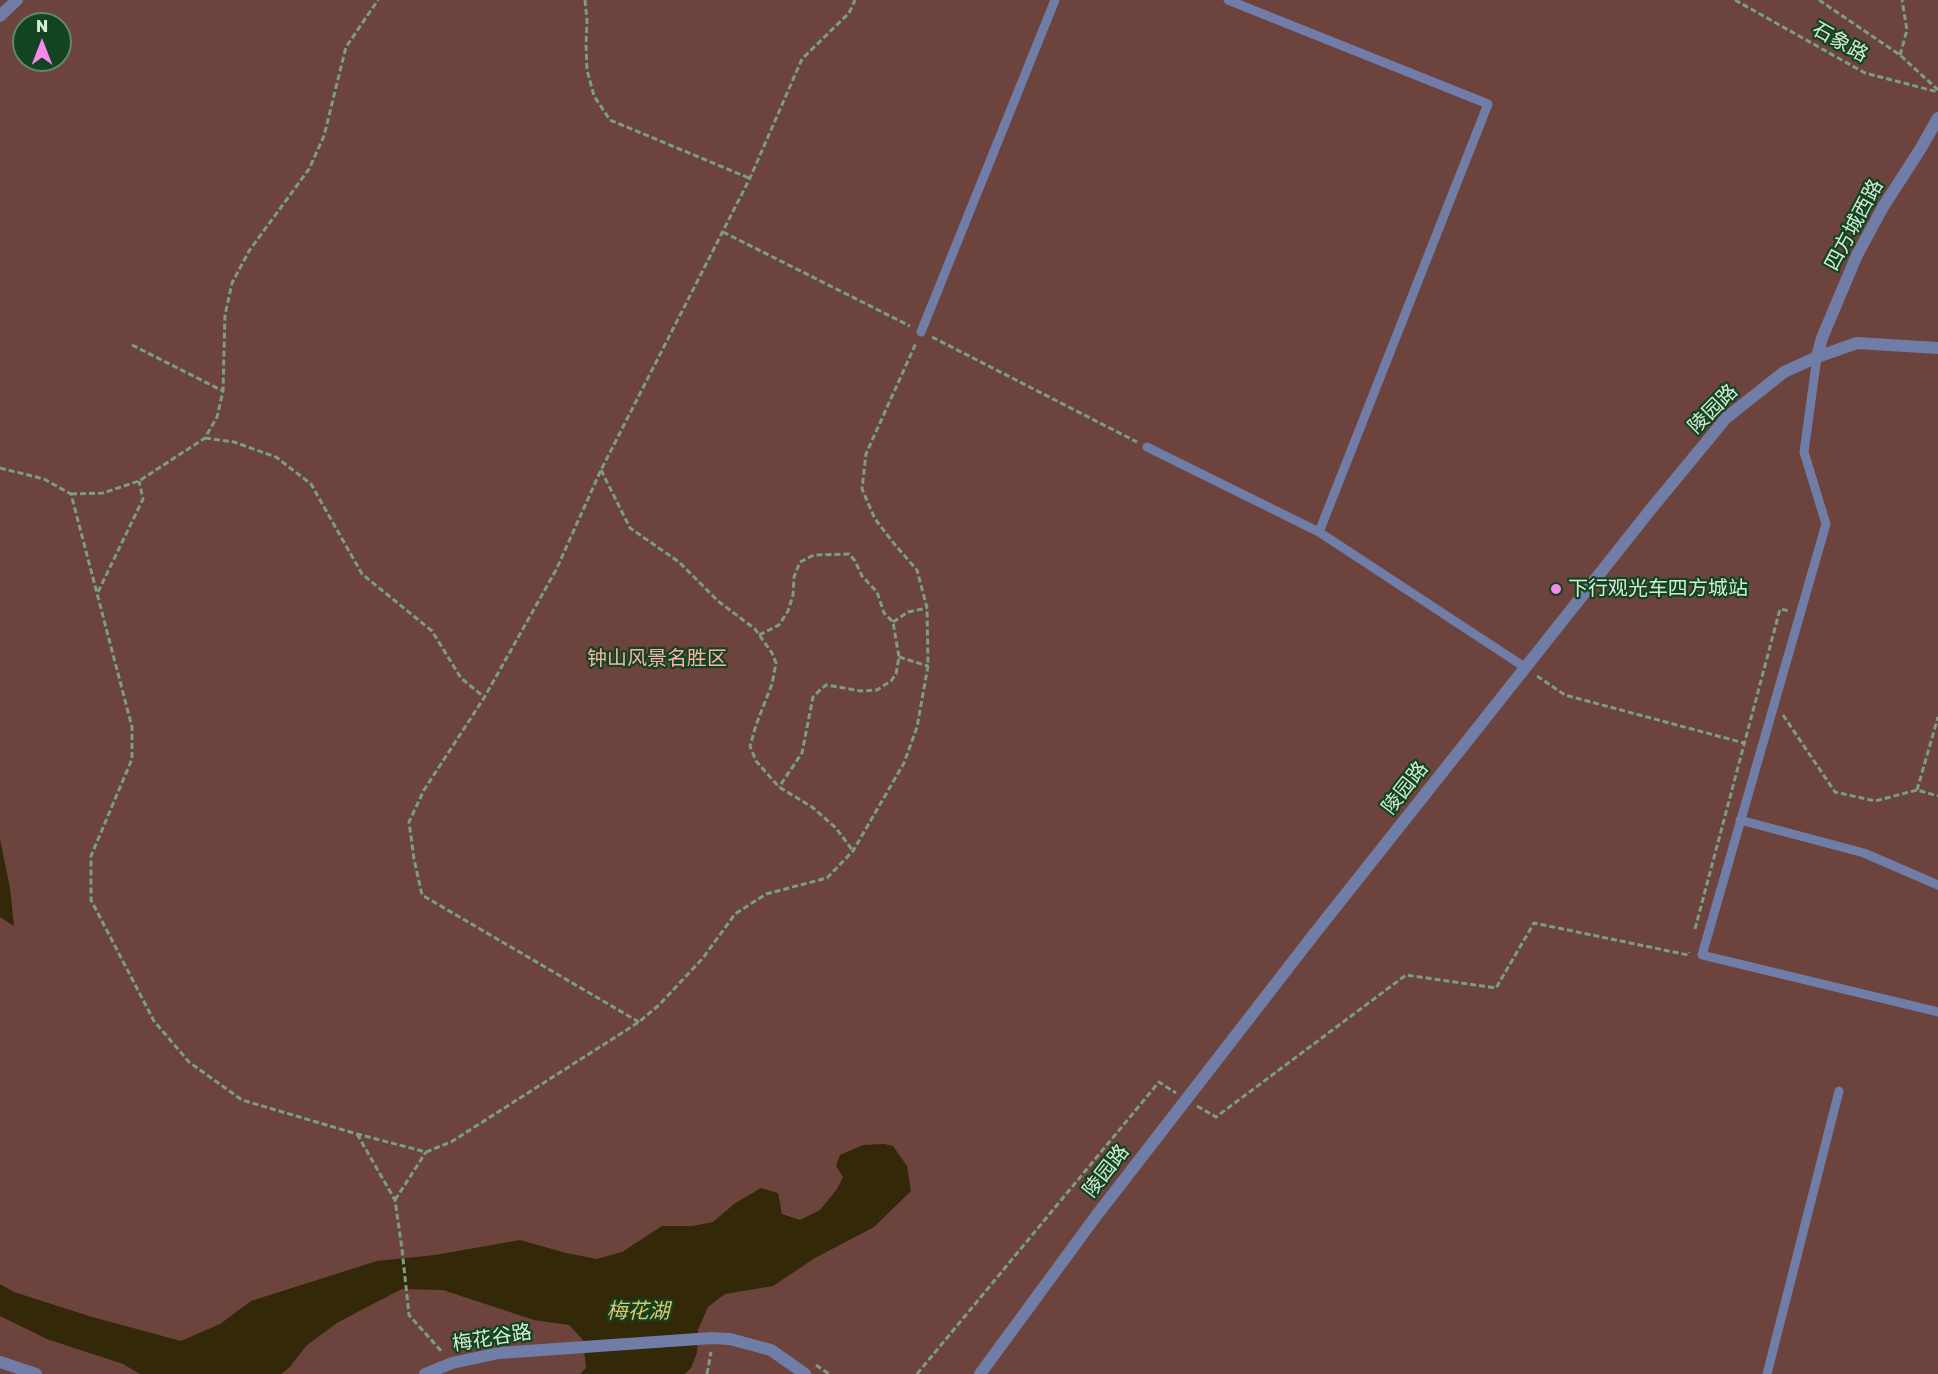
<!DOCTYPE html>
<meta charset="utf-8">
<style>
body{margin:0}
#map{position:relative;width:1938px;height:1374px;overflow:hidden;background:#1f4f2b;font-family:"Golos Text",sans-serif}
canvas{display:block}
.north{position:absolute;left:12px;top:12px;width:60px;height:60px;box-sizing:border-box;background:#134421;border:2px solid #5f8769;border-radius:50%;rotate:0deg;font-size:16px;font-weight:700;line-height:24px;text-align:center;color:#d2ebd6}
.north::after{content:'';display:block;margin:auto;width:21px;height:27px;background:#f689ee;clip-path:polygon(50% 0,100% 100%,50% 72%,0 100%)}
</style>
<div id="map">
<canvas width="1938" height="1374"></canvas>
<div class="north">N</div>
</div>
<script>
const c = document.querySelector('canvas').getContext('2d');
c.lineJoin = 'round';
function paint(path, color) { c.fillStyle = color; c.fill(path, 'evenodd'); }
const toPath = rows => new Path2D(rows.map(r => 'M' + r).join(''));
function stroke(path, color, width, dash) { c.strokeStyle = color; c.lineWidth = width; c.lineCap = dash ? 'butt' : 'round'; c.setLineDash(dash || []); c.stroke(path); }
function write(font, color, halo, rows, align = 'center') {
  c.font = font + ' "Golos Text","Noto Sans SC",sans-serif'; c.lineWidth = 4.5; c.setLineDash([]); c.textBaseline = 'middle'; c.strokeStyle = halo; c.fillStyle = color; for (const [text, x, y, turn = 0] of rows) {
    c.save(); c.translate(x, y); c.rotate((+turn || 0) * Math.PI / 180); c.textAlign = isNaN(turn) ? turn : align; if (halo) c.strokeText(text, 0, 0); c.fillText(text, 0, 0); c.restore();
  }
}
const green = toPath([
 [0,0,1938,0,1938,1374,0,1374],
 [24,24,60,24,60,60,24,60]
]);
const water = toPath([
 [0,839,10,888,14,926,0,917],
 [884,1144,893,1146,907,1166,911,1191,874,1227,815,1258,773,1286,725,1294,708,1307,698,1330,697,1353,691,1368,685,1374,580,1374,586,1368,583,1340,569,1325,534,1320,443,1290,402,1289,365,1308,337,1323,307,1345,289,1368,281,1374,140,1374,123,1364,47,1339,0,1316,0,1284,14,1292,92,1317,181,1341,220,1324,251,1301,377,1261,435,1255,520,1240,566,1253,597,1259,622,1252,662,1226,692,1226,713,1222,734,1204,761,1188,778,1193,782,1214,800,1220,820,1210,837,1189,843,1177,836,1166,840,1155,863,1145]
]);
const path = toPath([
 [585,0,587,20,586,45,587,70,594,96,610,120,749,178],
 [1735,0,1865,73,1938,92],
 [1819,0,1900,55,1938,90],
 [1900,55,1907,30,1902,0],
 [723,232,910,326],
 [932,337,1137,442],
 [132,345,223,391],
 [205,438,234,442,276,457,311,484,362,574,432,631,461,678,484,697],
 [0,468,44,479,71,494,132,727,132,759,91,856,91,900,154,1021,189,1062,242,1100,357,1134,426,1152,451,1142,639,1022,659,1005,703,958,735,914,766,894,827,878,853,851,904,763,917,727,928,666,927,608,917,570,896,546,875,519,862,489,866,454,916,343],
 [601,470,630,528,679,562,718,601,755,629,772,653,776,663,772,684,756,725,750,746,756,761,779,787,812,807,836,828,853,851],
 [71,494,103,493,139,481,205,438,217,417,223,391,225,315,232,283,249,251,309,169,324,136,346,47,378,0],
 [98,592,143,499,139,481],
 [893,622,908,612,927,608],
 [759,635,779,625,788,611,793,595,794,577,800,562,814,555,849,554,855,561,862,576,877,592,884,613,893,622,899,657,896,674,891,681,877,690,861,691,826,685,819,691,813,697,802,753,779,787],
 [899,657,928,666],
 [1537,676,1565,695,1744,743],
 [1783,715,1835,792,1875,801,1917,790,1938,796],
 [1917,790,1938,717],
 [1695,929,1780,609,1790,611],
 [639,1022,422,895,414,859,409,822,424,790,484,698,556,570,601,470,750,178,802,59,849,13,855,0],
 [1197,1106,1216,1117,1406,975,1496,988,1534,923,1688,955,1689,952],
 [357,1134,395,1200,402,1249,409,1315,442,1352],
 [395,1200,426,1152],
 [816,1365,829,1374],
 [707,1374,711,1352],
 [917,1374,1159,1082,1176,1093]
]);
const service = toPath([
 [1228,0,1488,104,1319,532],
 [921,332,1055,0],
 [1817,357,1804,452,1826,524,1702,955,1938,1012],
 [1147,447,1319,532,1526,668],
 [1740,820,1864,853,1938,885],
 [1767,1374,1839,1091]
]);
const minor = toPath([
 [1817,357,1822,338,1857,255,1883,207,1921,148,1938,118]
]);
const tertiary = toPath([
 [0,16,17,0],
 [0,1362,36,1374],
 [425,1374,452,1363,499,1353,712,1338,730,1339,771,1350,805,1374],
 [980,1374,1096,1216,1315,933,1651,509,1726,418,1784,372,1817,357,1857,343,1938,348]
]);
const markers = [
 [1556,589,6,"#f689ee"]
];
const streetNames = [
 ["石象路",1840,42,29],
 ["四方城西路",1854,225,-62],
 ["陵园路",1713,409,-45],
 ["陵园路",1405,788,-52],
 ["陵园路",1106,1171,-52],
 ["梅花谷路",492,1338,-9]
];
const poiNames = [
 ["下行观光车四方城站",1568,589]
];
const parkNames = [
 ["钟山风景名胜区",657,659]
];
const waterNames = [
 ["梅花湖",638,1311]
];
paint(green, '#6d433d');
paint(water, '#332807');
stroke(path, '#7a9e82', 3, [6, 3]);
stroke(service, '#707ea7', 9);
stroke(minor, '#707ea7', 12);
stroke(tertiary, '#707ea7', 12);
for (const [x, y, r, color] of markers) { const dot = new Path2D(); dot.arc(x, y, r, 0, 2 * Math.PI); c.fillStyle = color; c.fill(dot); stroke(dot, '#134421', 2); }
write('20px', '#d2ebd6', '#134421', streetNames);
write('20px', '#d2ebd6', '#134421', poiNames, 'left');
write('20px', '#fdb1a4', '#134421', parkNames);
write('italic 21px', '#e3c36a', '#134421', waterNames);
</script>
